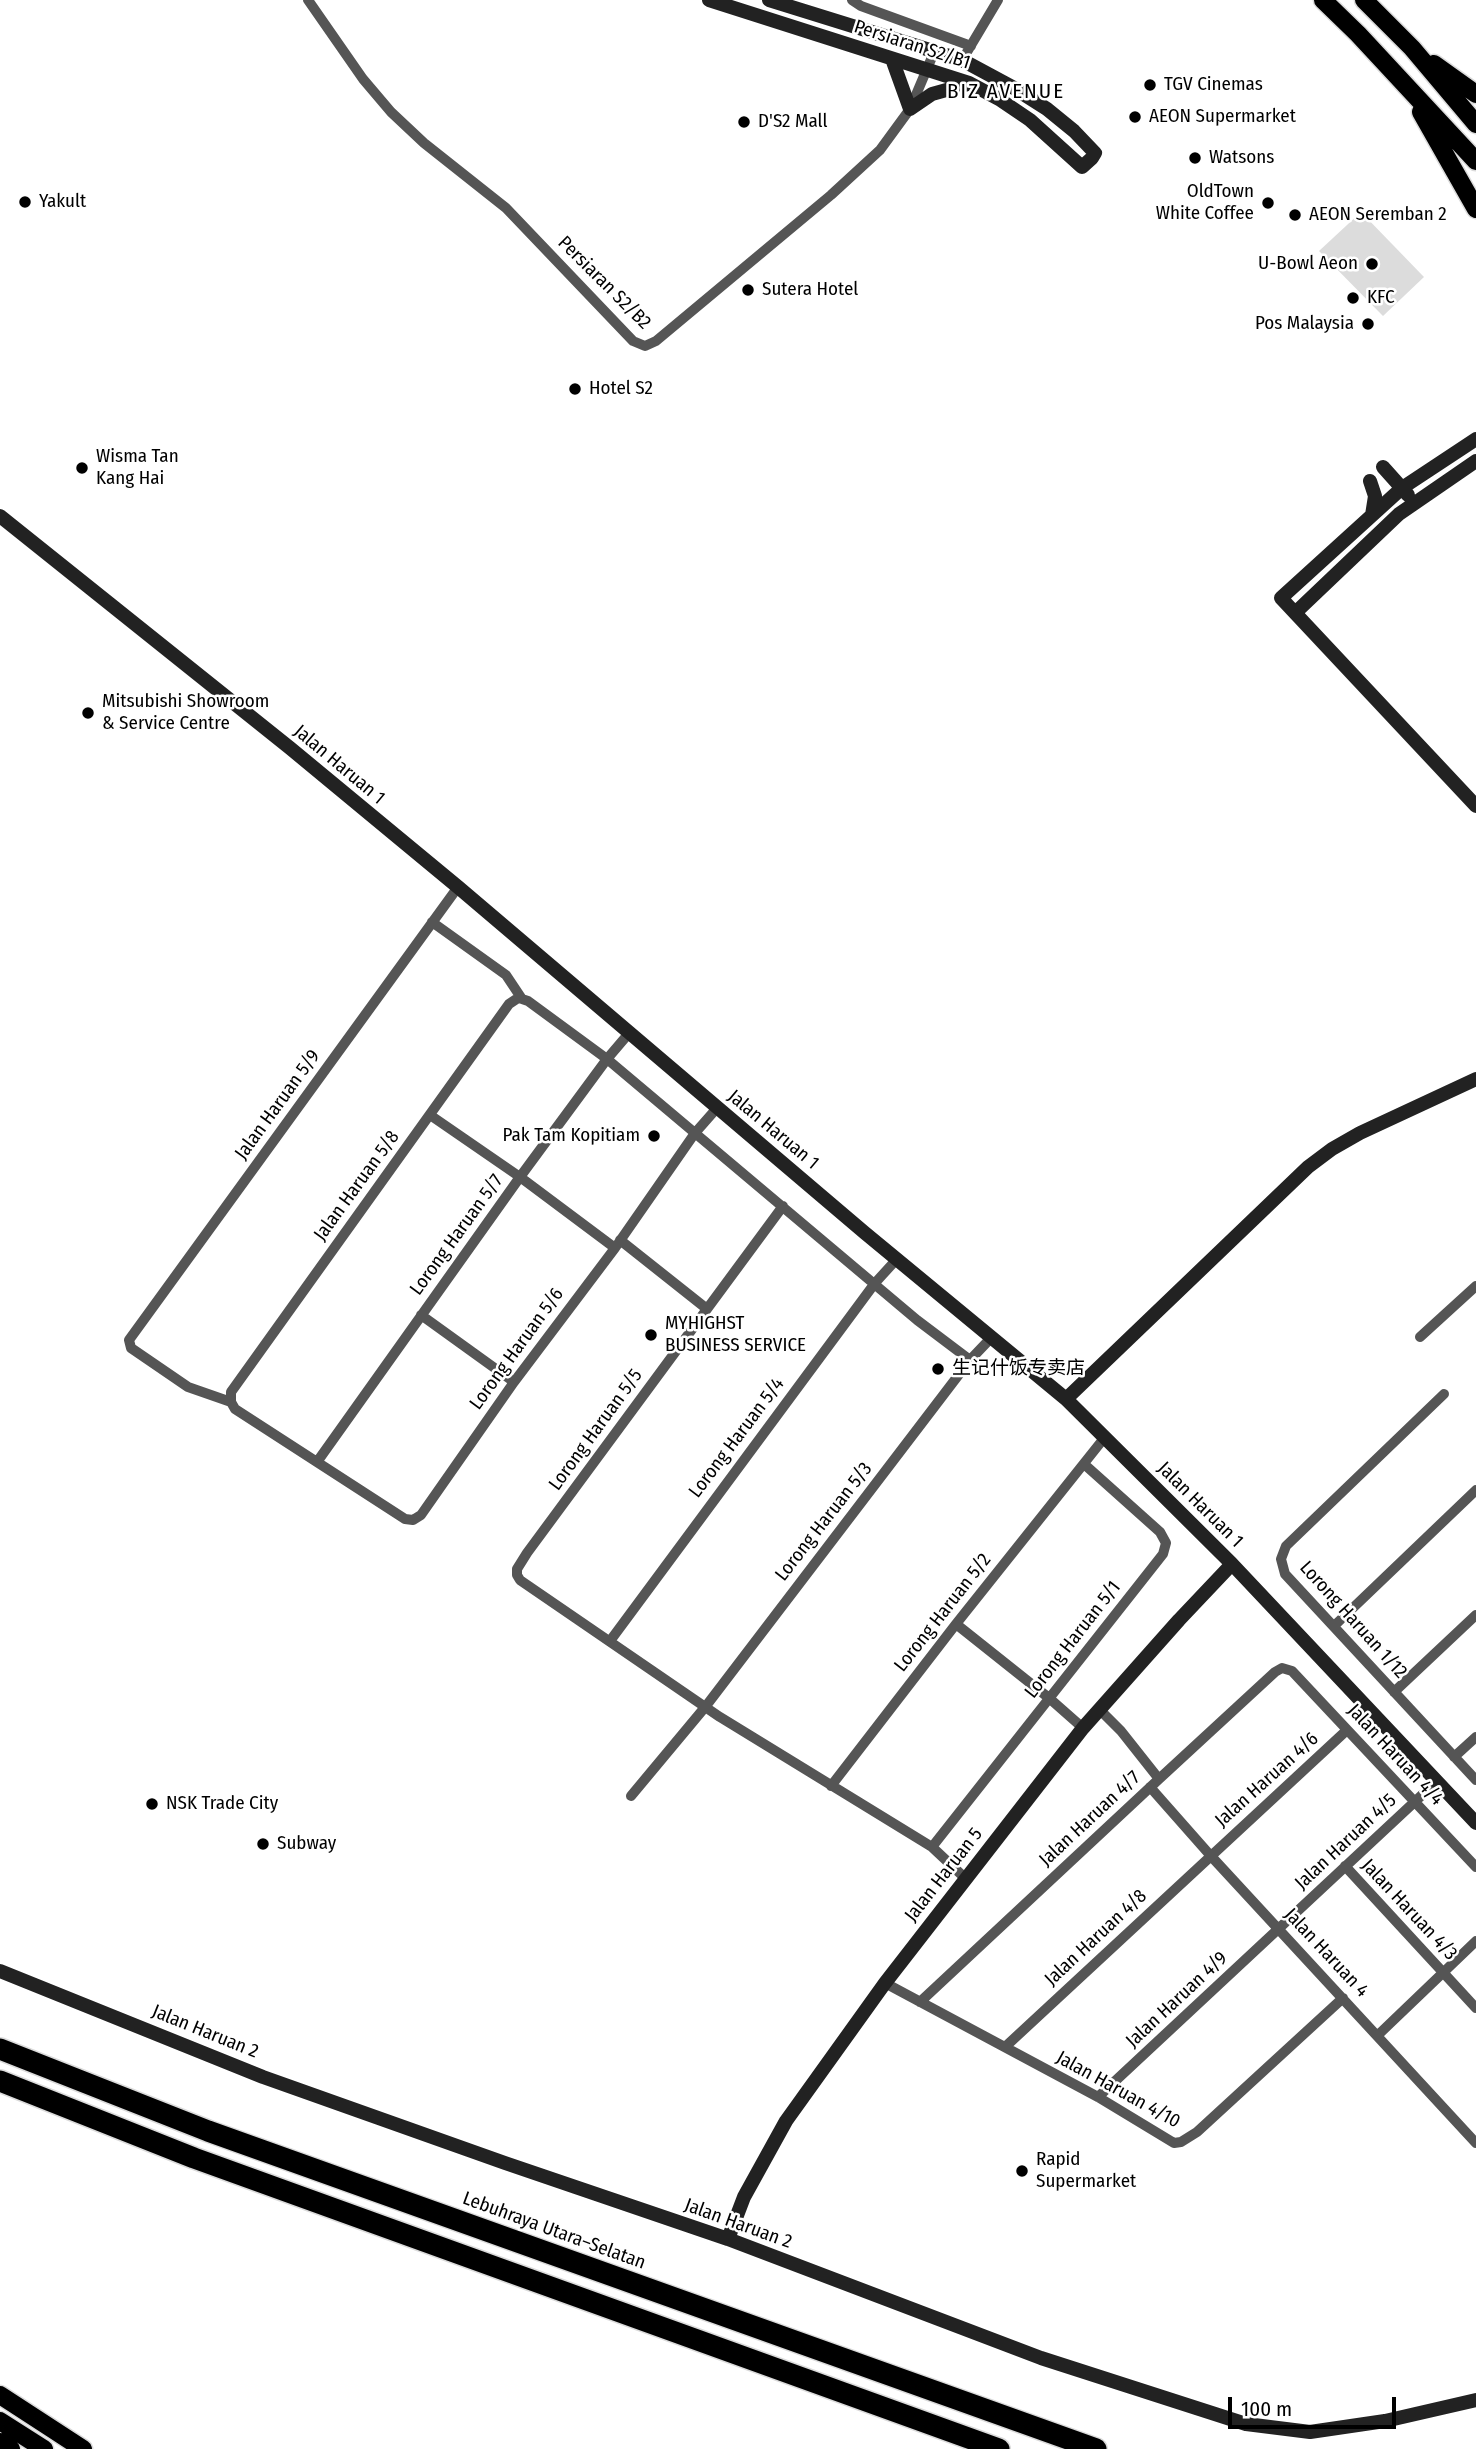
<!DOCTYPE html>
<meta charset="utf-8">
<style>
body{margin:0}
#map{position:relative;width:1476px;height:2449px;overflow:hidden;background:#fff;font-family:"Fira Sans Condensed",sans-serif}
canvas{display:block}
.scale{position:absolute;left:1228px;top:2397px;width:168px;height:32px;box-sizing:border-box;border:4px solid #000;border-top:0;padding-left:9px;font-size:21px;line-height:24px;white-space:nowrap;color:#000;-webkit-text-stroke:5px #fff;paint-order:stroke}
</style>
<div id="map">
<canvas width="1476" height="2449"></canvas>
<div class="scale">100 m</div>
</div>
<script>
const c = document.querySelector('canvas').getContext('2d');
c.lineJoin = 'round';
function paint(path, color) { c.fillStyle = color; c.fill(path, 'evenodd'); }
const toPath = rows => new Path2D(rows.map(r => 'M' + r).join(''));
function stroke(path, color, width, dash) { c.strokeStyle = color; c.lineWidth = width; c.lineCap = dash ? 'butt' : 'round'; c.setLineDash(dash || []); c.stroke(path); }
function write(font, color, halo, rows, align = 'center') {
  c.font = font + ' "Fira Sans Condensed","Noto Sans SC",sans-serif'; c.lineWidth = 5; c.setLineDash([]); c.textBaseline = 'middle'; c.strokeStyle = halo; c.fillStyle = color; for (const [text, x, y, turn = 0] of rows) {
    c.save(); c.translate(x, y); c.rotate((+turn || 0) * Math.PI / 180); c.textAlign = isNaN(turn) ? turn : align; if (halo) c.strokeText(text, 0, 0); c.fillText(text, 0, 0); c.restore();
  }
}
const green = toPath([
 [1361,212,1424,277,1383,316,1319,251]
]);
const street = toPath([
 [308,0,363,79,391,112,424,143,506,208,633,341,645,346,656,341,831,195,880,150,910,109,935,50],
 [852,0,861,6,971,46],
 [967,52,998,0],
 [458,887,129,1340,131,1348,188,1387,231,1402,235,1409,405,1519,413,1520,421,1515,514,1382,615,1248,695,1133,717,1108],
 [432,922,506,975,522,999,528,1001,607,1059,917,1320,970,1360],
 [430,1115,520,1177,615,1248],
 [783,1206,527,1553,517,1569,517,1575,520,1580,720,1717,932,1847,965,1878],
 [620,1240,707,1309],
 [421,1315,514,1382],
 [1420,1337,1476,1286],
 [1444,1394,1286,1546,1281,1559,1285,1574,1476,1780],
 [231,1402,231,1392,509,1004,518,998,522,999],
 [317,1462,520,1177,607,1059,630,1032],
 [956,1624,1049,1698,1083,1728],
 [1334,1626,1476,1490],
 [610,1641,875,1283,896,1260],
 [1394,1692,1476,1615],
 [1099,1709,1121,1731,1159,1779],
 [1454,1757,1476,1737],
 [831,1786,956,1624,1105,1437],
 [1150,1787,1210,1855,1476,2143],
 [631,1796,706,1706,970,1360,991,1338],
 [932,1847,1163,1554,1166,1543,1160,1532,1084,1464],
 [1345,1866,1476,2008],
 [885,1983,1098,2097,1174,2143,1181,2142,1197,2132,1343,1998],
 [920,2002,1159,1779,1275,1672,1282,1668,1292,1671,1476,1867],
 [1378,2035,1476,1941],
 [1005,2047,1347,1730],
 [1098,2097,1437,1781]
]);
const secondary = toPath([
 [709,0,969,83,999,99,1030,120,1082,167,1092,158,1095,153,1074,131,1047,109,1014,88,962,60,769,0],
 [892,59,910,109,932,94,968,84],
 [1476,439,1402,488,1281,598,1476,806],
 [1383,467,1408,495],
 [1370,481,1375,496,1372,515],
 [0,516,290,748,458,887,865,1233,1066,1399,1232,1564,1476,1823],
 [1295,613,1399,514,1476,461],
 [1066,1399,1308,1167,1332,1149,1360,1133,1476,1079],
 [0,1971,263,2077,505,2163,728,2239,1041,2358,1246,2424,1310,2432,1385,2421,1476,2400],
 [728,2239,744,2197,786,2121,885,1983,1083,1728,1179,1620,1232,1564]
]);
const primary = toPath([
 [1323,0,1358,34,1476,161],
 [1364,0,1412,48,1476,124],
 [1434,64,1476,94],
 [1421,112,1476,209],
 [0,2395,83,2449],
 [0,2421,44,2449],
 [0,2442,11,2449]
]);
const highway = toPath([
 [0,2049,208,2131,1096,2449],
 [0,2081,194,2158,999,2449]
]);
const markers = [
 [1150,85,7,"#000"],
 [1135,117,7,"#000"],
 [744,122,7,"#000"],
 [1195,158,7,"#000"],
 [25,202,7,"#000"],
 [1268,203,7,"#000"],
 [1295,215,7,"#000"],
 [1372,264,7,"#000"],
 [748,290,7,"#000"],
 [1353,298,7,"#000"],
 [1368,324,7,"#000"],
 [575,389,7,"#000"],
 [82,468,7,"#000"],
 [88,713,7,"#000"],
 [654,1136,7,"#000"],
 [651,1335,7,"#000"],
 [938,1369,7,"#000"],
 [152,1804,7,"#000"],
 [263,1844,7,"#000"],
 [1022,2171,7,"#000"]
];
const streetNames = [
 ["Persiaran S2/B1",912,45,18],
 ["Persiaran S2/B2",604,283,45],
 ["Jalan Haruan 1",339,765,40],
 ["Jalan Haruan 5/9",278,1105,-54],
 ["Jalan Haruan 1",773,1130,40],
 ["Jalan Haruan 5/8",357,1186,-54],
 ["Lorong Haruan 5/7",457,1235,-54],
 ["Lorong Haruan 5/6",517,1349,-54],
 ["Lorong Haruan 5/5",596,1430,-54],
 ["Lorong Haruan 5/4",737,1438,-53],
 ["Jalan Haruan 1",1200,1505,45],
 ["Lorong Haruan 5/3",824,1522,-52],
 ["Lorong Haruan 5/2",943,1613,-52],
 ["Lorong Haruan 1/12",1353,1620,48],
 ["Lorong Haruan 5/1",1073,1640,-52],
 ["Jalan Haruan 4/4",1395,1755,47],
 ["Jalan Haruan 4/6",1267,1780,-42],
 ["Jalan Haruan 4/7",1090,1819,-43],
 ["Jalan Haruan 4/5",1346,1842,-43],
 ["Jalan Haruan 5",944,1875,-52],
 ["Jalan Haruan 4/3",1409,1910,47],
 ["Jalan Haruan 4/8",1096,1938,-43],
 ["Jalan Haruan 4",1326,1953,47],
 ["Jalan Haruan 4/9",1177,2000,-43],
 ["Jalan Haruan 2",205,2032,22],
 ["Jalan Haruan 4/10",1118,2090,29],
 ["Jalan Haruan 2",738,2224,20],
 ["Lebuhraya Utara–Selatan",554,2231,20]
];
const poiNames = [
 ["TGV Cinemas",1164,85],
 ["AEON Supermarket",1149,117],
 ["D'S2 Mall",758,122],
 ["Watsons",1209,158],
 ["OldTown",1254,192,"right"],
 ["White Coffee",1254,214,"right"],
 ["Yakult",39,202],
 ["AEON Seremban 2",1309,215],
 ["U-Bowl Aeon",1358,264,"right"],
 ["Sutera Hotel",762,290],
 ["KFC",1367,298],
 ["Pos Malaysia",1354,324,"right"],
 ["Hotel S2",589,389],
 ["Wisma Tan",96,457],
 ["Kang Hai",96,479],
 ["Mitsubishi Showroom",102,702],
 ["& Service Centre",102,724],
 ["Pak Tam Kopitiam",640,1136,"right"],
 ["MYHIGHST",665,1324],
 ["BUSINESS SERVICE",665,1346],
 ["生记什饭专卖店",952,1369],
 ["NSK Trade City",166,1804],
 ["Subway",277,1844],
 ["Rapid",1036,2160],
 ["Supermarket",1036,2182]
];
const neighbourhoodNames = [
 ["BIZ AVENUE",1006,92]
];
paint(green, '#dcdcdc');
stroke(primary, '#dbdbdb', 21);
stroke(highway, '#dbdbdb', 24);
stroke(street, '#555', 10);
stroke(secondary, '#222', 14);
stroke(primary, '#000', 18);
stroke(highway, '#000', 21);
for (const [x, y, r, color] of markers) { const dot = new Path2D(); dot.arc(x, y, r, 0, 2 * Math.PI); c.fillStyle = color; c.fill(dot); stroke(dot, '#fff', 2.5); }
write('19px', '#000', '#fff', streetNames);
write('19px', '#000', '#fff', poiNames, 'left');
c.letterSpacing = '2px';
write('21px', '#000', '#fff', neighbourhoodNames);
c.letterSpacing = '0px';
</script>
